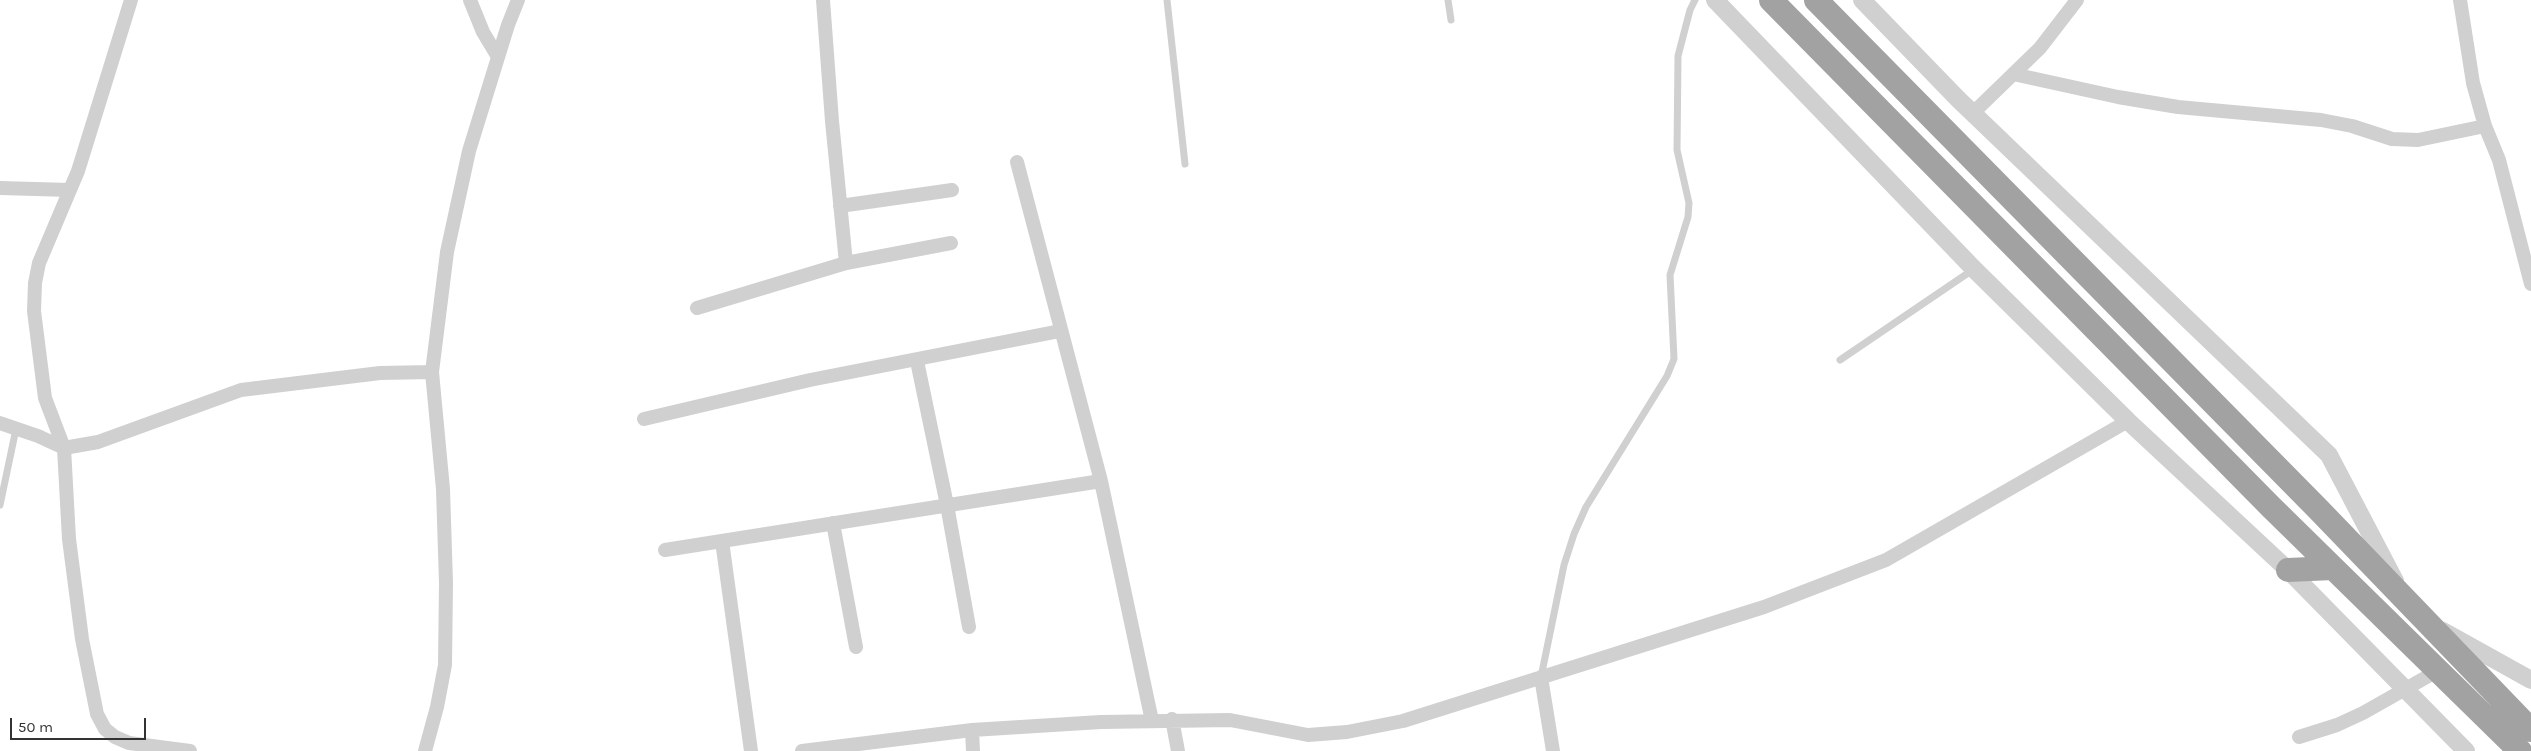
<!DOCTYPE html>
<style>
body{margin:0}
#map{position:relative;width:2531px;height:751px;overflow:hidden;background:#fff;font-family:Karla,sans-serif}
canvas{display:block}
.scale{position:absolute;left:10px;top:718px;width:136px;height:22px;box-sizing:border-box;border:2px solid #333;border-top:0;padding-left:6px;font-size:15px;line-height:18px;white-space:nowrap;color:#333;-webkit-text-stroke:4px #fff;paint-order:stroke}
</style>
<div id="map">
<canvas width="2531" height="751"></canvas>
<div class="scale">50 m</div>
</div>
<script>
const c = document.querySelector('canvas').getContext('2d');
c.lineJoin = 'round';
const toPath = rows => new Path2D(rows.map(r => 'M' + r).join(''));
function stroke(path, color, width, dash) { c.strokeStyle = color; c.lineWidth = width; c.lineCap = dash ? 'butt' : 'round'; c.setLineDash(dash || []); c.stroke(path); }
const service = toPath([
 [1167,0,1185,164],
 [1448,0,1451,20],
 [1840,360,1974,269],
 [0,505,16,429],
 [1541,677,1564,565,1574,534,1586,507,1667,376,1674,359,1670,275,1688,217,1689,203,1677,150,1678,56,1690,10,1695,0]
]);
const minor = toPath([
 [131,0,78,171,39,263,35,283,34,311,45,398,64,448,69,539,82,639,97,714,105,729,115,737,129,743,190,751],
 [470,0,483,32,498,57],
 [823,0,832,121,846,263],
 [2460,0,2473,83,2485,126,2499,160,2531,284],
 [2013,74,2118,97,2178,107,2321,120,2352,126,2392,139,2418,140,2485,126],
 [1973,113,2040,48,2077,0],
 [1017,162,1101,481,1152,721],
 [0,188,70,190],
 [840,206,952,190],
 [697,308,846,263,951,243],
 [917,361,947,505,969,627],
 [644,419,810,380,1060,331],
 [0,423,38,436,64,448,98,442,241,390,380,373,432,372],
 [833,523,856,647],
 [722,541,751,751],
 [665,550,1101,481],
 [1541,677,1553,751],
 [1172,719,1178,751],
 [972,730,973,751],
 [2299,737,2337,725,2363,713,2439,670],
 [425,751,437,707,445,665,446,583,443,489,432,372,447,252,469,151,508,25,518,0],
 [802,751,972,730,1101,722,1230,720,1308,735,1347,732,1403,721,1764,607,1886,560,2128,421]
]);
const tertiary = toPath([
 [1715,0,1974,269,2128,421,2288,570,2466,751],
 [1862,0,1958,99,2329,455,2395,581],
 [2443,631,2531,680]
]);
const trunk = toPath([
 [1771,0,2271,507,2520,751],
 [1816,0,2319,510,2531,730],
 [2288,570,2333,568]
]);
stroke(service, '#d0d0d0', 7);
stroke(minor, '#d0d0d0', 14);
stroke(tertiary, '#d0d0d0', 18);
stroke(trunk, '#a2a2a2', 24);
</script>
